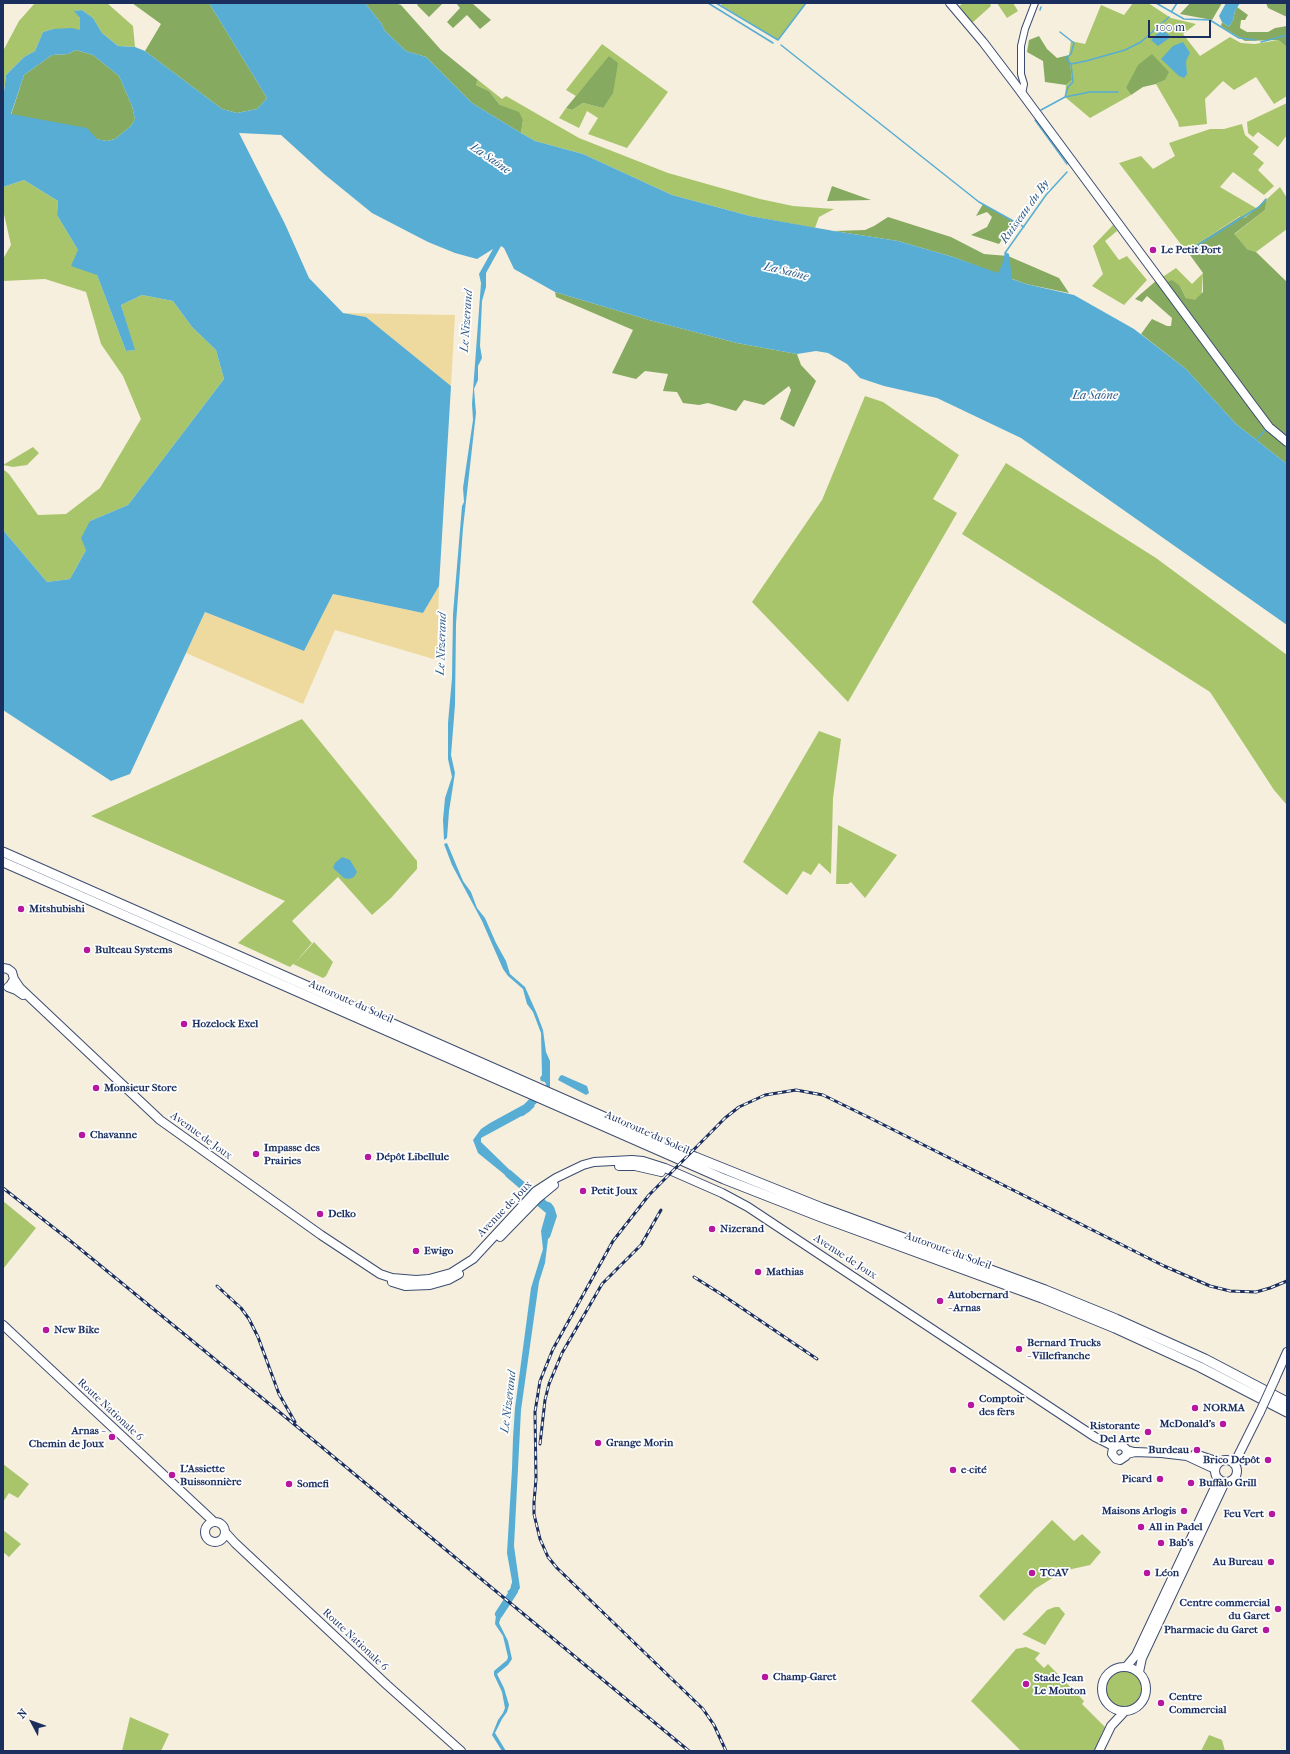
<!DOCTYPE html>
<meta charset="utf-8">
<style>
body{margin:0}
#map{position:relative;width:1290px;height:1754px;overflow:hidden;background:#f6efde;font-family:"IM FELL French Canon",serif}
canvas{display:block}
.frame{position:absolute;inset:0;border:4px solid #1b2f5e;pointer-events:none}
.north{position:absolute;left:12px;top:1702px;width:40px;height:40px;-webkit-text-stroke:3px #fff;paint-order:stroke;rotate:311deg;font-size:11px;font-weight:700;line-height:16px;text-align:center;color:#1b2f5e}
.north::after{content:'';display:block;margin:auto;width:14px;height:18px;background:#1b2f5e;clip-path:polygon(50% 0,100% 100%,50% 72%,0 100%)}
.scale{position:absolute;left:1148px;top:20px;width:63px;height:18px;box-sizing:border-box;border:2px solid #1b2f5e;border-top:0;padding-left:5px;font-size:12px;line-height:14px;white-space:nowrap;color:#1b2f5e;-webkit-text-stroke:3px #fff;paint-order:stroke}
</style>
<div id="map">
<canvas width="1290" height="1754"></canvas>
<div class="frame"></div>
<div class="north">N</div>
<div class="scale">100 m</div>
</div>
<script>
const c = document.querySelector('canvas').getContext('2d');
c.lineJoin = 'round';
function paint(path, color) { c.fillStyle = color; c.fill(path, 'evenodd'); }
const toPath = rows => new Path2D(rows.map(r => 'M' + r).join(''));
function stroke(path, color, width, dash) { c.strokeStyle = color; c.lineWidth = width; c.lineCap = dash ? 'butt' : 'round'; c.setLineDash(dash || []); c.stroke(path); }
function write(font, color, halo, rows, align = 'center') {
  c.font = font + ' "IM FELL French Canon",serif'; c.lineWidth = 3.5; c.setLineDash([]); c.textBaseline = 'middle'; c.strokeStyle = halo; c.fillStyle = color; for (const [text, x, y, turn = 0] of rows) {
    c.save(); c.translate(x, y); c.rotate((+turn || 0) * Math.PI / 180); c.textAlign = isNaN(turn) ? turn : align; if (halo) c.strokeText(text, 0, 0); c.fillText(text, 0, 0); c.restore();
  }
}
const green = toPath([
 [35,3,107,3,133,26,135,47,118,46,102,33,93,18,82,10,75,11,80,18,80,31,53,29,43,32,35,51,24,57,6,75,3,100,3,51,19,21],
 [723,3,806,3,778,40,721,5],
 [964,3,990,3,991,6,972,23,959,6],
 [997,3,1013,3,1018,11,1007,18],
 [1133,3,1148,3,1171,18,1196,24,1183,34,1200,56,1230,37,1241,43,1255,44,1278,40,1287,47,1287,96,1274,104,1256,77,1234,90,1223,81,1205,99,1207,124,1179,127,1178,122,1156,84,1165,80,1126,88,1131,95,1090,118,1065,97,1066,85,1072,80,1069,55,1071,41,1085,44,1101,5,1124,15],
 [602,44,668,92,627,148,588,134,598,118,587,111,579,128,559,118,566,108,572,110,583,103,603,108,610,56,576,96,566,90],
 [478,80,502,99,506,96,579,138,668,173,760,199,793,206,834,209,819,217,815,228,750,216,672,195,583,154,535,141,521,133,523,120,500,105,489,91,476,85],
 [1287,103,1287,135,1278,147,1258,132,1253,137,1248,133,1247,122],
 [1242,124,1245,135,1259,147,1253,154,1264,163,1258,170,1274,186,1264,195,1233,172,1220,187,1256,208,1245,218,1240,216,1186,251,1119,163,1141,156,1153,169,1175,156,1169,143,1210,129,1224,129],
 [24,180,58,201,57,215,78,250,97,275,126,351,134,350,121,305,142,295,173,301,192,327,216,350,224,379,128,505,90,521,86,550,70,579,47,582,3,530,3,469,9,474,38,515,66,514,100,488,141,419,123,376,101,344,86,292,45,279,3,281,3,259,11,245,3,210,3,187],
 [1280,187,1287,198,1287,229,1256,252,1247,249,1232,236,1265,210,1267,199],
 [1113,225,1117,231,1105,241,1119,260,1127,256,1147,280,1124,305,1092,286,1103,274,1093,246],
 [1176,268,1192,284,1203,273,1201,305,1186,298,1180,286,1164,283,1161,278],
 [865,396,883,402,959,455,933,499,957,513,848,702,752,602,822,500],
 [33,447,39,453,27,465,13,467,3,465],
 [1006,463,1156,558,1287,655,1287,805,1274,790,1210,692,962,534],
 [302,719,417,861,417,869,391,898,372,915,338,877,292,921,312,943,294,964,314,942,333,962,326,976,323,978,293,964,290,967,238,943,285,901,91,816],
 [819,731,841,739,833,798,831,874,819,863,811,875,803,871,787,895,743,862],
 [838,825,897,855,865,898,851,882,848,884,836,884],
 [3,1201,36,1228,3,1269],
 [3,1464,29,1484,18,1498,9,1493,3,1502],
 [1052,1520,1074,1541,1082,1534,1101,1552,1090,1565,1072,1569,1054,1577,1035,1589,1004,1621,979,1596],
 [3,1530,21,1544,9,1557,3,1552],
 [1055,1607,1059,1607,1065,1614,1045,1645,1022,1634,1027,1631,1047,1610],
 [1026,1647,1040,1653,1035,1659,1044,1668,1048,1664,1084,1701,1082,1704,1105,1727,1094,1751,1021,1751,971,1701,1016,1649],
 '1105 1689a19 19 0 1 1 38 0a19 19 0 1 1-38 0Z',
 [130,1717,169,1734,161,1751,122,1751],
 [1209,1735,1222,1740,1225,1751,1201,1751]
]);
const forest = toPath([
 [132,3,209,3,267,98,257,109,237,113,222,109,145,51,161,24],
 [365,3,395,3,401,5,441,50,478,80,476,85,489,91,500,105,519,112,523,120,521,133,472,103,426,57,406,51,385,31,381,23],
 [418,3,443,3,429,17,417,5],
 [456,3,472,3,491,20,480,29,467,15,453,28,447,22,460,8],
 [1190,3,1222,3,1212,20,1180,14],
 [1266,3,1287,3,1287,17,1268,8],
 [1237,7,1248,15,1245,20,1241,20,1240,28,1247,32,1268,32,1275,28,1287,26,1287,47,1278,40,1245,41,1221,26,1222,22,1229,27,1233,20,1235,11],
 [1039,36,1047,49,1057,58,1069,55,1072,80,1066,85,1045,82,1043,61,1027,52,1029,40],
 [76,50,93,55,119,76,132,106,135,119,131,126,115,139,107,141,96,139,91,134,11,115,24,75,52,55,68,54],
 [1152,54,1169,72,1165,80,1156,84,1143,87,1131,95,1126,88,1138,65],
 [609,56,618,63,613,93,603,108,583,103,572,110,566,108],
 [832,186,871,200,827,201],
 [1267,199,1265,210,1234,234,1247,249,1256,252,1287,282,1287,464,1236,424,1186,369,1141,334,1152,319,1167,326,1171,326,1172,318,1147,296,1142,302,1135,299,1157,280,1164,283,1172,280,1180,286,1186,298,1195,300,1203,292,1203,273,1190,255,1189,249,1241,216,1245,218],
 [983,204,1019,225,1010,234,1006,233,999,244,971,235,987,227,992,217,987,212,976,216],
 [888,217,951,237,984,254,1008,256,1059,278,1069,293,1026,284,953,257,898,241,834,231,865,230,874,226],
 [555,292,649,320,737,343,797,354,801,365,816,381,794,427,780,419,791,390,789,386,764,405,744,400,736,411,708,403,699,405,683,403,677,392,663,391,668,374,645,371,636,379,612,373,633,330,556,297]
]);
const sand = toPath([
 [343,313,455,315,451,386,366,317],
 [439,586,437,660,335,630,303,704,186,653,205,612,304,651,333,594,423,613]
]);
const water = toPath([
 [209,3,365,3,381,23,385,31,406,51,426,57,472,103,521,133,535,141,583,154,672,195,750,216,834,231,898,241,953,257,998,273,1002,265,1005,252,1009,254,1012,279,1026,284,1074,295,1134,329,1186,369,1236,424,1287,464,1287,625,1021,438,937,398,884,386,860,378,847,364,828,353,816,351,797,354,737,343,649,320,555,292,514,269,504,248,501,246,486,273,486,287,482,301,480,346,482,358,478,366,478,380,474,389,476,413,463,528,456,624,455,705,451,755,455,773,449,811,447,838,444,840,443,820,445,798,452,777,448,759,448,723,452,678,453,614,462,506,464,502,463,488,473,420,472,404,481,283,479,274,493,249,477,259,455,253,428,242,372,213,324,174,281,135,239,133,285,224,309,278,343,313,366,317,451,386,439,586,423,613,333,594,304,651,205,612,130,774,111,781,3,710,3,530,47,582,70,579,86,550,81,538,90,521,128,505,224,379,216,350,192,327,173,301,142,295,121,305,135,350,126,351,97,275,71,266,78,250,57,215,58,201,24,180,3,187,3,100,6,75,24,57,35,51,43,32,53,29,72,28,80,30,80,18,74,11,82,10,93,18,102,33,118,46,135,47,145,51,222,109,237,113,257,109,267,98],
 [76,50,93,55,119,76,132,106,135,119,131,126,115,139,107,141,97,139,87,128,11,114,24,75,52,55,68,54],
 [1226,3,1240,3,1235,11,1233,20,1229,27,1222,22,1219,16],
 [1162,29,1171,37,1158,46,1151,40],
 [1183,42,1190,53,1186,61,1187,74,1184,78,1179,76,1161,59,1173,46],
 [447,843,463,881,471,892,477,908,485,918,496,943,506,961,510,974,525,987,537,1014,543,1030,546,1052,550,1061,550,1088,547,1087,545,1082,541,1081,540,1078,542,1075,541,1033,533,1012,527,1004,523,989,508,976,503,969,482,921,452,865,444,844],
 [342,857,350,860,357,872,354,877,349,879,344,878,333,868,335,863],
 [562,1075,587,1086,589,1093,586,1095,558,1080,560,1076],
 [530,1104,535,1106,529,1112,481,1138,481,1142,519,1179,515,1183,478,1153,473,1140,481,1129,490,1123,523,1105],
 [544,1198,546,1201,551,1203,554,1207,557,1216,550,1237,548,1239,545,1263,539,1282,521,1410,514,1546,520,1588,512,1599,511,1594,507,1592,512,1587,512,1581,507,1553,512,1469,513,1438,515,1408,531,1288,543,1249,541,1231,546,1213,534,1203],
 [503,1605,505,1606,499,1623,508,1641,512,1659,508,1665,497,1674,504,1688,509,1705,507,1712,502,1719,495,1733,506,1751,502,1751,492,1735,498,1720,503,1713,505,1708,502,1692,494,1675,494,1671,507,1660,508,1657,503,1636,495,1624,496,1615]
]);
const stream = toPath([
 [708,3,773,43],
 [716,3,778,40,806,3],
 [1156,3,1184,19,1210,20,1239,38,1256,40],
 [1040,10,1041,7],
 [1172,11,1177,3],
 [1261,42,1287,35],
 [781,45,979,202,1024,227],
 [1071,64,1086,61,1125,50,1141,42,1169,17],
 [1065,97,1090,92,1118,92],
 [1041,110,1065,97,1068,87,1073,82,1071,64,1066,58,1071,54,1074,43,1060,32],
 [1035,120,1067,164],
 [1193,248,1259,207,1266,199],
 [1005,253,1046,195,1067,172],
 [1256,440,1266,429]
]);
const river = toPath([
 [522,1112,534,1100],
 [509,1174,538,1199],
 [499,1614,514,1591,515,1586]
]);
const minor = toPath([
 [1022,94,1024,84,1021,74,1021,46,1025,29,1035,3]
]);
const major = toPath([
 [950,3,983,42,1015,84,1254,407,1269,427,1287,442],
 [3,968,8,969,12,972,14,979,11,984],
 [14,979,20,988,160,1120,321,1235,380,1274,392,1278,416,1280,429,1279,451,1273,473,1259,536,1191,556,1178,583,1165,594,1162,632,1160,643,1161,665,1168,722,1193,748,1207,1095,1437,1115,1447],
 [8,987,16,990,23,995],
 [619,1166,635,1166,661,1172],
 [500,1237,537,1199,554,1185],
 [392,1282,405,1286,430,1285,448,1280,459,1274],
 [3,1325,213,1521],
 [1275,1379,1287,1352],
 [1127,1450,1126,1456,1120,1460,1116,1459,1112,1454,1113,1448,1119,1445,1123,1446,1127,1450,1134,1452],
 [1127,1454,1135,1452,1161,1453,1187,1456,1215,1469],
 [1195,1454,1219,1462],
 '1215 1471a11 11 0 1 1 22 0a11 11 0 1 1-22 0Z',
 [1234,1464,1260,1412],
 '205 1532a10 10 0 1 1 20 0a10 10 0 1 1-20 0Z',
 [225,1532,235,1543,387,1685,461,1751],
 '1102 1689a22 22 0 1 1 44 0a22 22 0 1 1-44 0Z',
 [1126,1667,1136,1655,1219,1479],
 [1139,1672,1142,1658,1225,1482],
 [1099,1751,1111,1726,1125,1711]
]);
const highway = toPath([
 [3,852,695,1157,822,1208,1045,1290,1116,1319,1205,1359,1287,1402],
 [3,862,724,1179,821,1217,1042,1298,1115,1328,1200,1367,1287,1412]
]);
const rail = toPath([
 [3,1188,68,1239,300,1429,689,1751],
 [694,1277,721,1294,817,1359],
 [217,1286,241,1308,249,1319,258,1337,279,1394,295,1422],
 [540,1444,545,1400,549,1384,562,1353,598,1291,602,1284,641,1245,661,1210],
 [726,1751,714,1725,703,1709,557,1568,548,1557,540,1539,534,1514,534,1502,536,1479,535,1412,540,1381,553,1349,613,1241,649,1195,725,1118,739,1107,765,1095,796,1090,823,1095,870,1118,1164,1266,1210,1286,1230,1291,1256,1292,1270,1288,1287,1281]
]);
const majorBridge = toPath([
 [1260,1412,1275,1379]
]);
const markers = [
 [1153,250,4,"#b5179e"],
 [21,909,4,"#b5179e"],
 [87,950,4,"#b5179e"],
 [184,1024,4,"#b5179e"],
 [96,1088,4,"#b5179e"],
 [82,1135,4,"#b5179e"],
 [256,1154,4,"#b5179e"],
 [368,1157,4,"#b5179e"],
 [583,1191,4,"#b5179e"],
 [320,1214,4,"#b5179e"],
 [712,1229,4,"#b5179e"],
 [416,1251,4,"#b5179e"],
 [758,1272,4,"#b5179e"],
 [940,1301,4,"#b5179e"],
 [46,1330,4,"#b5179e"],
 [1019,1349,4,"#b5179e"],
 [971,1405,4,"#b5179e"],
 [1195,1408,4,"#b5179e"],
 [1223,1424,4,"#b5179e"],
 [1148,1432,4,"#b5179e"],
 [112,1437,4,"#b5179e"],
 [598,1443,4,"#b5179e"],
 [1197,1450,4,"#b5179e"],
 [1268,1460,4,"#b5179e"],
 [953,1470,4,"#b5179e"],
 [172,1475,4,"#b5179e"],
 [1160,1479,4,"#b5179e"],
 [1191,1483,4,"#b5179e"],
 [289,1484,4,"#b5179e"],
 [1184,1511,4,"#b5179e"],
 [1272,1514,4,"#b5179e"],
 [1141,1527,4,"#b5179e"],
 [1161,1543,4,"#b5179e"],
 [1271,1562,4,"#b5179e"],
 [1032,1573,4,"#b5179e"],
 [1147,1573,4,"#b5179e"],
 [1278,1609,4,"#b5179e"],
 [1266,1630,4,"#b5179e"],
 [765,1677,4,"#b5179e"],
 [1026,1684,4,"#b5179e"],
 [1161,1703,4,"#b5179e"]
];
const poiNames = [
 ["Le Petit Port",1161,250],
 ["Mitshubishi",29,909],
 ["Bulteau Systems",95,950],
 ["Hozelock Exel",192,1024],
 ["Monsieur Store",104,1088],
 ["Chavanne",90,1135],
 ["Impasse des",264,1148],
 ["Prairies",264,1161],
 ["Dépôt Libellule",376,1157],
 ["Petit Joux",591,1191],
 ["Delko",328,1214],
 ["Nizerand",720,1229],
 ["Ewigo",424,1251],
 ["Mathias",766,1272],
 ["Autobernard",948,1295],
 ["- Arnas",948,1308],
 ["New Bike",54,1330],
 ["Bernard Trucks",1027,1343],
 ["- Villefranche",1027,1356],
 ["Comptoir",979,1399],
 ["des fers",979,1412],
 ["NORMA",1203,1408],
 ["McDonald's",1215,1424,"right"],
 ["Ristorante",1140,1426,"right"],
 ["Del Arte",1140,1439,"right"],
 ["Arnas -",104,1431,"right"],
 ["Chemin de Joux",104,1444,"right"],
 ["Grange Morin",606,1443],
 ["Burdeau",1189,1450,"right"],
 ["Brico Dépôt",1260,1460,"right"],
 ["L'Assiette",180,1469],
 ["Buissonnière",180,1482],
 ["e-cité",961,1470],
 ["Picard",1152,1479,"right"],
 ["Buffalo Grill",1199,1483],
 ["Somefi",297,1484],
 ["Maisons Arlogis",1176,1511,"right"],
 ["Feu Vert",1264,1514,"right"],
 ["All in Padel",1149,1527],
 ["Bab’s",1169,1543],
 ["Au Bureau",1263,1562,"right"],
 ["TCAV",1040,1573],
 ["Léon",1155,1573],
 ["Centre commercial",1270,1603,"right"],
 ["du Garet",1270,1616,"right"],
 ["Pharmacie du Garet",1258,1630,"right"],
 ["Champ-Garet",773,1677],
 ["Stade Jean",1034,1678],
 ["Le Mouton",1034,1691],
 ["Centre",1169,1697],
 ["Commercial",1169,1710]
];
const streetNames = [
 ["Autoroute du Soleil",351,1002,24],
 ["Autoroute du Soleil",647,1133,24],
 ["Avenue de Joux",201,1136,36],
 ["Avenue de Joux",505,1209,-46],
 ["Autoroute du Soleil",948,1251,20],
 ["Avenue de Joux",845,1257,33],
 ["Route Nationale 6",110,1410,43],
 ["Route Nationale 6",355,1640,43]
];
const waterNames = [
 ["La Saône",490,159,34],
 ["Ruisseau du By",1025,212,-54],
 ["La Saône",786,272,14],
 ["Le Nizerand",467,321,-86],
 ["La Saône",1095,396],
 ["Le Nizerand",442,644,-88],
 ["Le Nizerand",509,1402,-83]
];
paint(green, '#a8c56c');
paint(forest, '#86aa60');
paint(sand, '#eeda9e');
paint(water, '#57add3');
stroke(stream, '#57add3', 1.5);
stroke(river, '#57add3', 8);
stroke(minor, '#3c4c71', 8);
stroke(major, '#3c4c71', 10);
stroke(highway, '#3c4c71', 11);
stroke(minor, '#fff', 6);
stroke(major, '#fff', 8);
stroke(highway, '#fff', 9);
stroke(rail, '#1b2f5e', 3);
stroke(rail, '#fff', 1.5, [4.5]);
stroke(majorBridge, '#3c4c71', 10, []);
stroke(majorBridge, '#fff', 8);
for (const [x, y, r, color] of markers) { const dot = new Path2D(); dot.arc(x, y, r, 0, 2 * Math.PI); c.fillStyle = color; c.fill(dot); stroke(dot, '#fff', 1.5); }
write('bold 11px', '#1b2f5e', '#fff', poiNames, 'left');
write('11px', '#1b2f5e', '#fff', streetNames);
write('italic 12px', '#305b87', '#fff', waterNames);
</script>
